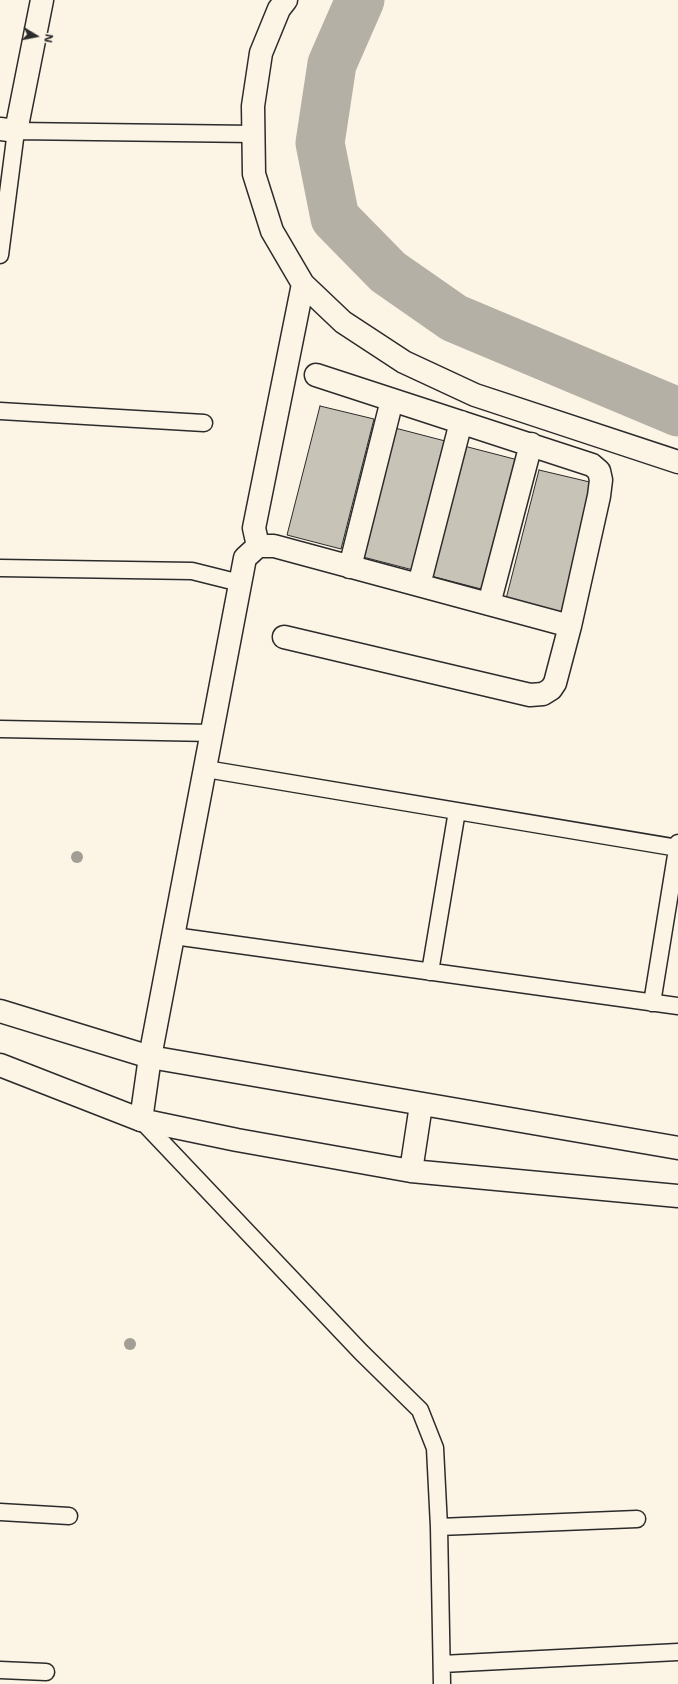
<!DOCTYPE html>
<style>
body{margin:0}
#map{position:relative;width:678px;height:1684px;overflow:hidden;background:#fcf5e5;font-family:"Shantell Sans",sans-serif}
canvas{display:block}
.north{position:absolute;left:16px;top:16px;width:40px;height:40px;-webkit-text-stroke:3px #fcf5e5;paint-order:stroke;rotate:100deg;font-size:11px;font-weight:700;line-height:16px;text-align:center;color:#2b2b2b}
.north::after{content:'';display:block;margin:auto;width:14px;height:18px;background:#2b2b2b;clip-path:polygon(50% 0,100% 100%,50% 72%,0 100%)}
</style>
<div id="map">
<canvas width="678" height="1684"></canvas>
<div class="north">N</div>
</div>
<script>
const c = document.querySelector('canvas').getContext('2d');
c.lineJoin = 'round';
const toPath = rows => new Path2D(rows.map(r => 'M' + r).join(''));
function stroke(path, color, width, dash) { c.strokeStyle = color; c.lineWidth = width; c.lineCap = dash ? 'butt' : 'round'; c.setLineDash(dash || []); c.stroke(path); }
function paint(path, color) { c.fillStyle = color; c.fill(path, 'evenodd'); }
const river = toPath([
 [360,0,332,64,320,143,335,218,388,272,454,318,678,412]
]);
const building = toPath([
 [320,406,374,419,341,549,287,535,320,406],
 [395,428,449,442,417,571,363,557,395,428],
 [464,446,518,460,485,590,431,576,464,446],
 [539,470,594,483,561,613,506,599,539,470]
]);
const service = toPath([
 [0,255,16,131,254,134],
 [0,411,204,423],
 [0,568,192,571,240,583],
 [0,729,213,733],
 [206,769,678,848],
 [174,936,678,1006],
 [430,972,457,811],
 [652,1003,678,843],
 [141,1120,361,1352,420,1410,435,1448,439,1527,442,1684],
 [0,1512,69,1516],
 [439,1527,637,1519],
 [442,1664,678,1652],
 [0,1670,46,1672]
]);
const minor = toPath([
 [286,0,279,9,261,53,253,106,254,174,272,231,303,284,343,322,404,362,475,395,678,462],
 [0,129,16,131,42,0],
 [258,546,254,528,303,284],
 [350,567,392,400],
 [419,585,461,422],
 [489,604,531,444],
 [284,637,530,695,543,694,551,689,555,683,570,626,599,496,601,480,599,471,592,465,316,375],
 [141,1120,150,1057,245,558,258,546,274,546,570,626]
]);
const tertiary = toPath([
 [0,1011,150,1057,678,1148],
 [0,1065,141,1120,237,1140,411,1171,678,1196],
 [411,1171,421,1105]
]);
const trees = [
 [77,857],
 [130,1344]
];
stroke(river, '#b4b0a5', 49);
paint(building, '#c8c3b7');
stroke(building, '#2b2b2b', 1);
stroke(service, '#2b2b2b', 19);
stroke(minor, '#2b2b2b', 25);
stroke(tertiary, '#2b2b2b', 25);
stroke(service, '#fcf5e5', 16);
stroke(minor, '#fcf5e5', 22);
stroke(tertiary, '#fcf5e5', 22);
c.fillStyle = '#a29e95';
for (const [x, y] of trees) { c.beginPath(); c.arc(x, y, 6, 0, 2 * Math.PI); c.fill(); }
</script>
